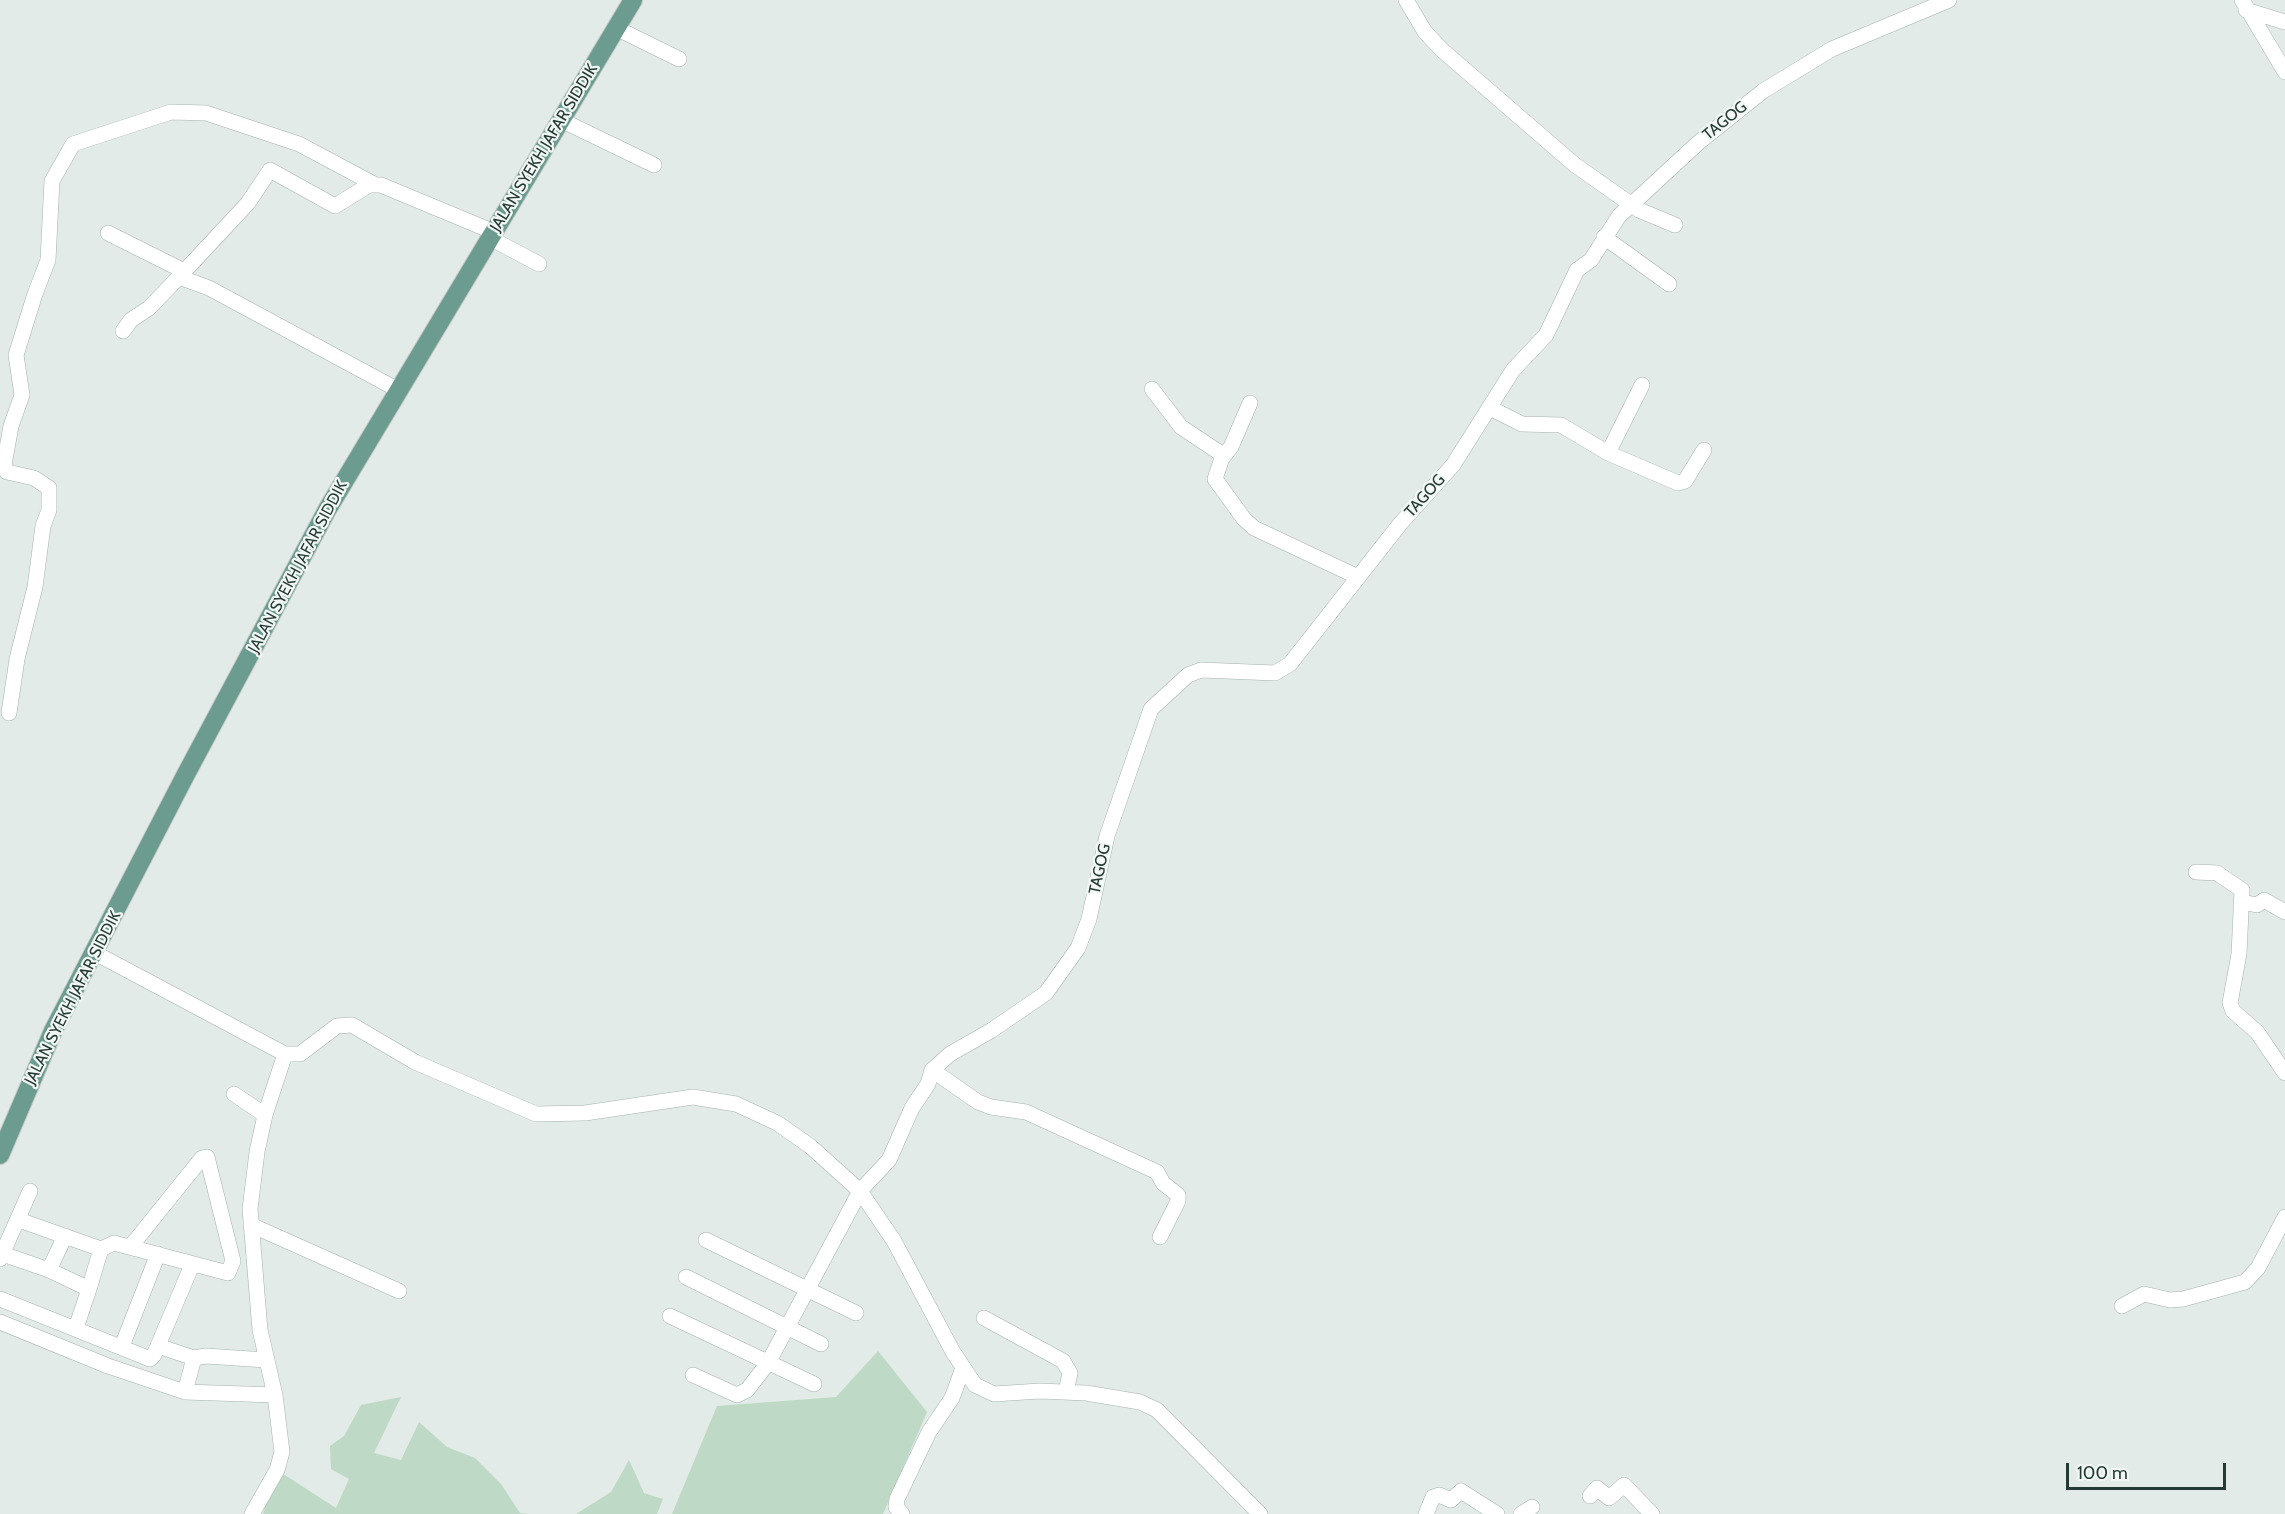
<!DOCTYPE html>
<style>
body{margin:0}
#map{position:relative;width:2285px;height:1514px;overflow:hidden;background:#e2ebe7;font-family:Cabin,sans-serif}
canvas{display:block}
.scale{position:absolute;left:2066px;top:1463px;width:160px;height:27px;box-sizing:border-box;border:3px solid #243a34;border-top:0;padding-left:8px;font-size:18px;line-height:21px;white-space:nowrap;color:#243a34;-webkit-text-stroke:4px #f2f7f5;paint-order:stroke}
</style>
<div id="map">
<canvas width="2285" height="1514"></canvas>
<div class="scale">100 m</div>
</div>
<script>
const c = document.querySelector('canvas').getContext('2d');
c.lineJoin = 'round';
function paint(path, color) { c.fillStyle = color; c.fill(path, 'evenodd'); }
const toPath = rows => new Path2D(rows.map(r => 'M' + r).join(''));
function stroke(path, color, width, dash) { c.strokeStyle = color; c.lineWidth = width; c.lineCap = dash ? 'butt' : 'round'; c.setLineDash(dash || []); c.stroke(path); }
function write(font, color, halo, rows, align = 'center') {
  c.font = font + ' Cabin,sans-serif'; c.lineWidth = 4.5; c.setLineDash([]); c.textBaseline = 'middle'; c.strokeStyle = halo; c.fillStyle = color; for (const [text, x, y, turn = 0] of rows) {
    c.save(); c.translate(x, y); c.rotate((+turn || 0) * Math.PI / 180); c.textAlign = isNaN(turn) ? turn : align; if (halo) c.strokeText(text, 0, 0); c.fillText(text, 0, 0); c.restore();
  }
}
const green = toPath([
 [878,1351,927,1412,883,1514,672,1514,717,1406,836,1397],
 [401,1397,374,1453,401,1460,419,1422,447,1447,475,1458,501,1484,520,1513,528,1514,263,1514,277,1470,336,1508,349,1479,331,1469,330,1446,344,1436,361,1405],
 [629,1460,644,1493,663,1499,657,1514,576,1514,611,1492]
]);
const minor = toPath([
 [1406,0,1425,32,1442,50,1575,165,1639,210,1675,225],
 [2242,0,2285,72],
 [2246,10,2285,22],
 [616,28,679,59],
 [561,120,654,165],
 [108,233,184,271],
 [1604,237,1669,284],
 [490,238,539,264],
 [123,331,131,320,149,308,179,277],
 [1152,389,1181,427,1223,455,1215,479,1244,519,1254,528,1358,577],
 [400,391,209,288,179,277,248,203,270,170,335,206,369,185,381,185,494,232],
 [1490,408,1522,424,1561,425,1608,453,1678,483,1685,481,1704,450],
 [1608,453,1642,385],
 [1223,457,1231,447,1250,403],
 [9,713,17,659,35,587,43,526,49,510,49,488,34,478,7,472,4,465,11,426,22,395,16,355,35,294,48,260,52,181,73,144,171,112,206,113,299,144,374,184],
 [2196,872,2217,873,2242,890,2239,954,2230,1003,2233,1011,2257,1032,2285,1073],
 [2242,902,2257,905,2264,900,2285,912],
 [95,953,285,1054,300,1054,337,1026,352,1025,415,1062,536,1114,585,1113,693,1097,736,1104,777,1123,810,1146,860,1191,889,1160,912,1108,928,1084,932,1070,950,1054,992,1030,1046,993,1078,948,1089,919,1107,836,1151,709,1188,675,1201,670,1275,673,1290,664,1400,524,1453,465,1513,370,1546,335,1577,270,1591,260,1619,216,1698,143,1763,91,1832,49,1949,0],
 [932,1070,978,1102,991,1107,1026,1112,1157,1172,1163,1183,1178,1195,1178,1201,1160,1237],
 [234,1094,265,1115],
 [860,1191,894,1241,953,1352,975,1385,994,1394,1040,1391,1086,1393,1140,1402,1157,1410,1260,1514],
 [19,1220,101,1249],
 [251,1225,399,1291],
 [706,1240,856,1313],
 [0,1253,49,1270,89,1289,101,1249,114,1243,228,1273,233,1261,207,1157,202,1158,131,1246],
 [0,1259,30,1191],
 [49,1270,65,1236],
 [686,1277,821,1344],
 [0,1299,150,1359,154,1355,192,1265],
 [2122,1306,2144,1294,2170,1300,2183,1299,2245,1282,2258,1268,2285,1217],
 [670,1316,814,1384],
 [984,1318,1063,1361,1070,1373,1066,1392],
 [0,1322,108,1366,185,1392,275,1395],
 [76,1328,89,1289],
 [122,1346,158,1254],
 [158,1346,194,1358],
 [693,1375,737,1395,747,1390,768,1363,860,1191],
 [185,1392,194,1358,206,1356,266,1360],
 [1590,1496,1597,1488,1609,1498,1624,1485,1652,1514],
 [252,1514,277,1470,282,1452,275,1395,260,1330,250,1209,257,1152,265,1115,285,1054],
 [902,1514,896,1507,897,1499,929,1432,952,1398,963,1368],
 [1426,1514,1433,1497,1439,1495,1451,1500,1461,1491,1497,1514],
 [1521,1514,1532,1507]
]);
const major = toPath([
 [0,1155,53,1031,185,776,327,510,633,0]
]);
const streetNames = [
 ["TAGOG",1725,121,-39],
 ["JALAN SYEKH JAFAR SIDDIK",544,148,-59],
 ["TAGOG",1425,496,-48],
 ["JALAN SYEKH JAFAR SIDDIK",298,567,-62],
 ["TAGOG",1100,869,-78],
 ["JALAN SYEKH JAFAR SIDDIK",73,998,-63]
];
paint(green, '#bed9c5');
stroke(minor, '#a5b2ae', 16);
stroke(major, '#c2c8c6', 20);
stroke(minor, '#fff', 15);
stroke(major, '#6c9b8f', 18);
write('16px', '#243a34', '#f2f7f5', streetNames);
</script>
